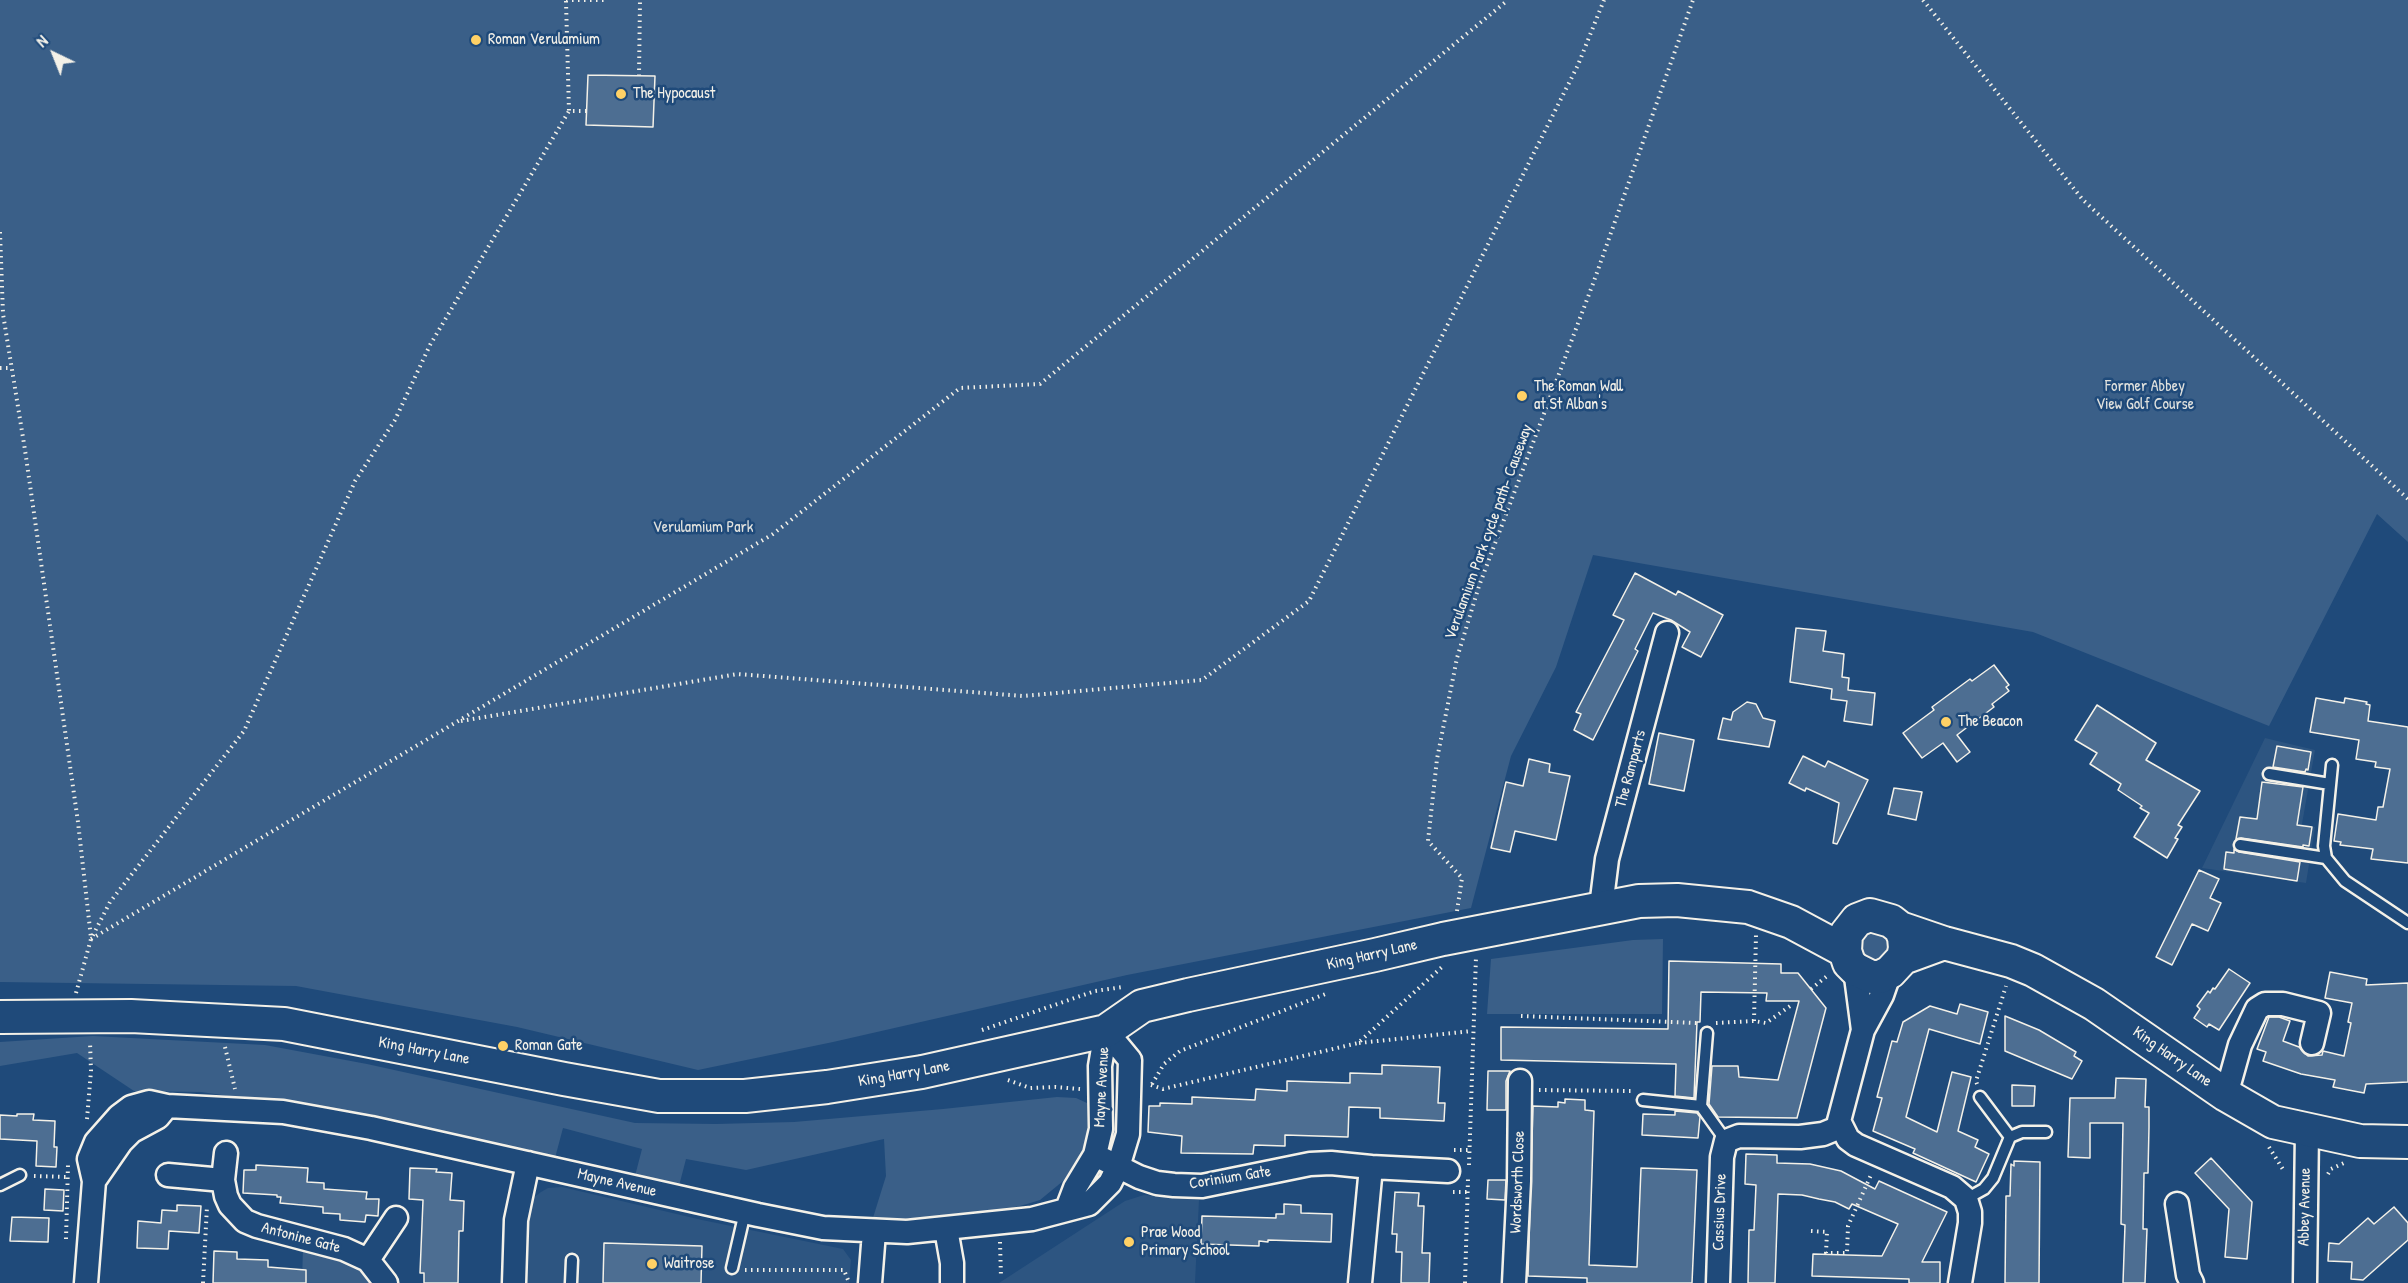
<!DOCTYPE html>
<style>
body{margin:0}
#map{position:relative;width:2408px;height:1283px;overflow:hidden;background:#1f4a7a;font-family:"Patrick Hand",sans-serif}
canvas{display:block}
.north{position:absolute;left:24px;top:24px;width:60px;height:60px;-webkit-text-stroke:4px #1f4a7a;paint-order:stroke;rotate:317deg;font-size:16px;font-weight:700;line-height:24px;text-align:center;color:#f4f1e8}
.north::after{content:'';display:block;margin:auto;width:21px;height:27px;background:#f4f1e8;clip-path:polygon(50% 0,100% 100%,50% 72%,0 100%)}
</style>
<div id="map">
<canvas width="2408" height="1283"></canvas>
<div class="north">N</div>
</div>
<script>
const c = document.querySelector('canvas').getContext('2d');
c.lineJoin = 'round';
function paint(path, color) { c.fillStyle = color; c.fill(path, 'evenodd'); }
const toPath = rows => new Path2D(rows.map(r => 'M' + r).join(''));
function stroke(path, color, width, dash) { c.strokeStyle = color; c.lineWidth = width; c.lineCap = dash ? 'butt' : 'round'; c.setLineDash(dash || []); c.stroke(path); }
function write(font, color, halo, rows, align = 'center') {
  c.font = font + ' "Patrick Hand",sans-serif'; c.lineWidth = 5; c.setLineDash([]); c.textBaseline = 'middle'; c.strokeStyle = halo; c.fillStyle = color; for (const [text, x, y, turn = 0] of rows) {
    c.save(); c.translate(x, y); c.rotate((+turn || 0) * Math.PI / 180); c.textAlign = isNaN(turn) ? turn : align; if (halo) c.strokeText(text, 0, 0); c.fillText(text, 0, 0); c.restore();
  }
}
const built = toPath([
 [2265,738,2315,750,2302,824,2315,827,2306,883,2202,868],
 [562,1187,702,1220,843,1249,851,1260,849,1283,524,1283,528,1211,533,1198,541,1192,548,1188],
 [1144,1195,1199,1200,1195,1283,999,1283,1125,1201]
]);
const green = toPath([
 [0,0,2408,0,2408,542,2377,514,2269,726,2033,632,1593,555,1556,667,1511,756,1471,908,1127,975,833,1042,698,1070,517,1027,296,986,0,982],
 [1887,929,1894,959,1864,965,1857,936,1863,930],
 [1663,939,1662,1014,1487,1014,1491,959,1633,940],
 [93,1036,265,1045,367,1064,635,1123,716,1124,794,1122,943,1109,1057,1097,1076,1098,1087,1103,1087,1149,1074,1172,1040,1200,1027,1204,997,1212,872,1221,886,1176,884,1139,746,1170,686,1159,679,1186,635,1176,642,1149,563,1128,555,1158,319,1109,201,1092,134,1091,77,1053,0,1066,0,1042],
 [303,1247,353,1263,363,1268,374,1283,302,1283]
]);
const building = toPath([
 [588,75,655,76,653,127,586,125,588,75],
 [1635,573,1676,595,1678,591,1723,615,1701,657,1682,647,1690,632,1671,620,1653,613,1635,649,1638,651,1593,740,1574,730,1581,714,1576,712,1624,620,1613,615,1635,573],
 [1796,628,1826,631,1823,651,1844,654,1842,677,1849,678,1848,690,1875,693,1872,725,1844,721,1847,701,1831,699,1832,689,1790,682,1796,628],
 [1994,665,2009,685,2006,687,2009,691,1992,704,1994,707,1957,735,1970,752,1957,762,1943,743,1922,758,1903,733,1934,710,1932,707,1970,679,1972,681,1994,665],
 [2316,698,2344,703,2345,698,2367,702,2366,704,2370,705,2368,721,2408,727,2408,863,2371,859,2373,849,2340,845,2341,842,2334,841,2338,814,2376,820,2378,807,2383,807,2390,769,2375,767,2376,762,2356,759,2359,740,2310,732,2316,698],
 [1747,702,1756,704,1763,718,1775,721,1769,747,1718,739,1723,718,1731,720,1733,712,1747,702],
 [2097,705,2156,743,2146,760,2200,791,2178,825,2182,827,2175,838,2178,839,2167,858,2134,837,2149,813,2140,808,2142,806,2118,790,2121,784,2090,764,2097,753,2075,740,2097,705],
 [1659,733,1694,740,1684,791,1649,784,1659,733],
 [2277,746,2311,752,2308,770,2306,769,2305,772,2273,767,2277,746],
 [1803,756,1825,767,1828,761,1868,780,1837,844,1833,843,1839,803,1806,788,1805,791,1789,783,1803,756],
 [1529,759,1550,764,1549,772,1570,776,1556,840,1515,831,1510,852,1491,848,1506,782,1523,786,1529,759],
 [2262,782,2303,787,2297,825,2312,827,2309,846,2303,845,2303,847,2241,838,2236,839,2240,817,2257,819,2262,782],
 [1894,788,1922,792,1916,820,1888,814,1894,788],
 [2234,849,2239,852,2300,862,2297,881,2224,869,2226,852,2234,853,2234,849],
 [2199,870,2219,879,2210,898,2221,903,2208,931,2192,924,2172,965,2156,957,2199,870],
 [1669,961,1781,964,1781,973,1798,973,1826,1008,1797,1118,1718,1117,1709,1104,1712,1066,1738,1066,1739,1077,1778,1080,1799,1001,1766,1001,1767,993,1701,992,1700,1022,1697,1022,1694,1098,1675,1096,1676,1064,1501,1060,1501,1027,1668,1029,1669,961],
 [2229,969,2250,983,2219,1030,2209,1024,2207,1027,2194,1018,2200,1009,2197,1006,2208,991,2210,993,2213,988,2215,989,2229,969],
 [2330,972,2367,979,2366,985,2408,983,2408,1082,2366,1084,2364,1093,2333,1087,2335,1080,2301,1074,2263,1061,2266,1052,2257,1049,2269,1017,2279,1017,2290,1021,2283,1041,2299,1047,2308,1056,2322,1055,2323,1051,2344,1056,2351,1023,2348,1022,2352,1003,2325,998,2330,972],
 [1960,1004,1988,1012,1980,1044,1929,1029,1906,1117,1937,1132,1952,1072,1971,1077,1958,1131,1978,1140,1975,1147,1989,1154,1976,1182,1913,1153,1915,1149,1873,1131,1882,1098,1877,1097,1892,1041,1897,1042,1903,1022,1930,1006,1957,1014,1960,1004],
 [2005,1016,2039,1030,2076,1052,2074,1056,2082,1061,2072,1079,2005,1051,2005,1016],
 [1382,1065,1440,1067,1438,1103,1445,1103,1444,1121,1380,1118,1380,1108,1349,1107,1348,1137,1285,1135,1285,1146,1254,1145,1253,1154,1181,1153,1182,1136,1148,1132,1149,1106,1160,1106,1160,1103,1192,1104,1192,1097,1255,1100,1256,1089,1287,1091,1287,1081,1350,1083,1350,1073,1382,1074,1382,1065],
 [1488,1071,1510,1071,1506,1081,1506,1110,1487,1110,1488,1071],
 [2116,1078,2146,1079,2145,1107,2149,1107,2149,1127,2148,1173,2144,1173,2143,1229,2147,1229,2145,1283,2123,1283,2125,1225,2121,1224,2123,1123,2090,1123,2090,1158,2068,1157,2070,1098,2115,1098,2116,1078],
 [2012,1085,2035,1086,2034,1106,2012,1106,2012,1085],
 [1565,1099,1585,1100,1585,1110,1594,1111,1589,1265,1637,1267,1641,1168,1697,1170,1692,1283,1587,1283,1587,1278,1528,1276,1533,1106,1558,1107,1558,1102,1565,1103,1565,1099],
 [1675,1111,1697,1113,1700,1117,1698,1138,1642,1135,1643,1114,1675,1115,1675,1111],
 [17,1114,34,1114,33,1120,55,1121,54,1147,57,1147,56,1167,36,1166,37,1141,0,1139,0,1115,17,1116,17,1114],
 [1746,1154,1777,1155,1777,1163,1810,1164,1841,1171,1875,1189,1879,1181,1947,1212,1922,1262,1940,1262,1940,1283,1909,1283,1909,1279,1812,1276,1813,1254,1882,1256,1898,1224,1852,1204,1849,1209,1835,1202,1819,1199,1802,1195,1778,1194,1775,1283,1748,1283,1749,1230,1754,1230,1756,1185,1745,1184,1746,1154],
 [2211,1158,2252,1202,2247,1259,2225,1257,2229,1209,2195,1173,2211,1158],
 [2014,1161,2040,1162,2039,1283,2005,1283,2006,1196,2010,1196,2011,1164,2014,1166,2014,1161],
 [256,1165,308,1168,307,1182,324,1183,324,1189,367,1192,366,1199,379,1199,378,1216,366,1215,365,1222,340,1220,340,1214,323,1213,323,1207,280,1203,281,1197,277,1197,277,1195,243,1193,244,1170,256,1170,256,1165],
 [410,1168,437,1169,436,1172,452,1173,450,1200,464,1201,463,1231,459,1231,458,1283,424,1283,424,1273,420,1273,423,1200,409,1199,410,1168],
 [1488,1180,1506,1180,1505,1200,1487,1199,1488,1180],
 [45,1189,64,1190,63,1211,44,1210,45,1189],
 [1395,1192,1419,1193,1418,1206,1424,1206,1422,1253,1430,1253,1429,1283,1401,1283,1402,1252,1396,1252,1397,1234,1392,1234,1395,1192],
 [1284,1204,1301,1205,1301,1213,1332,1214,1331,1242,1268,1240,1268,1242,1259,1241,1259,1246,1201,1244,1202,1216,1276,1218,1276,1214,1284,1214,1284,1204],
 [177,1205,201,1206,199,1233,169,1231,168,1249,137,1248,138,1221,161,1223,162,1210,177,1211,177,1205],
 [2394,1207,2408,1223,2408,1240,2363,1280,2351,1279,2352,1262,2328,1261,2329,1243,2339,1244,2368,1218,2374,1224,2394,1207],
 [12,1217,49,1218,48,1242,10,1241,12,1217],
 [604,1243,702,1246,701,1283,603,1283,604,1243],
 [214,1251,237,1252,237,1259,268,1260,268,1267,306,1270,306,1283,213,1283,214,1251]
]);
const path = toPath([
 [566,0,605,0],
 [1923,0,2083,200,2408,499],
 [566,1,569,111,586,111],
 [639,76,640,0],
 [0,232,3,314,25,450,78,822,91,938],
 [0,368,12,368],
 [461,721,737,674,1023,696,1202,680,1309,601,1578,65,1604,0],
 [1457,911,1462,878,1428,841,1437,759,1457,658,1479,586,1594,281,1693,0],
 [91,939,773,534,960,388,1040,384,1508,0],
 [1811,989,1827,976],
 [76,993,91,939,110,902,244,731,355,481,395,420,430,345,569,111],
 [1521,1016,1697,1023],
 [1754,1021,1756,935],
 [1716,1023,1754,1021,1766,1023,1793,1004],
 [982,1030,1095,991,1123,987],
 [1359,1043,1472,1031],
 [225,1047,235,1089],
 [1008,1080,1030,1088,1055,1087,1080,1089],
 [1152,1084,1164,1064,1180,1051,1328,993],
 [1977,1084,1976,1081,2006,986],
 [1151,1085,1163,1089,1358,1043,1442,967],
 [1539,1090,1631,1091],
 [87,1119,91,1071,90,1042],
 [2269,1147,2284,1171],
 [1454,1150,1469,1150],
 [1469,1165,1476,957],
 [2328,1174,2331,1169,2344,1163],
 [34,1176,67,1177],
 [1453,1192,1468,1192],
 [1811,1231,1827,1232,1826,1253,1847,1253,1848,1226,1871,1175],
 [66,1239,68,1165],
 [1000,1242,1001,1277],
 [745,1270,844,1270,848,1280],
 [203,1283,207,1206],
 [1465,1283,1468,1179]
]);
const lane = toPath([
 [2332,765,2324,846,2326,858,2345,881,2408,923],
 [2269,774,2330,784],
 [2240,845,2326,858],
 [1707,1033,1701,1106,1726,1141],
 [1980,1097,2010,1137],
 [1643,1100,1701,1106],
 [0,1185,20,1175],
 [1966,1199,1984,1189,1993,1178,2010,1137,2022,1132,2046,1132],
 [732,1268,745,1212],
 [571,1283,572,1260]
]);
const street = toPath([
 [1601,907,1607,859,1667,633],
 [1855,969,1863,1030],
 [1890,972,1882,995,1863,1030,1839,1121,1848,1139,1856,1145,1952,1187,1966,1199,1970,1212,1970,1223,1960,1283],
 [2226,1095,2240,1045,2257,1009,2265,1004,2283,1004,2319,1013,2312,1043],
 [1095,1155,1139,1177,1157,1183,1174,1185,1202,1186,1310,1164,1331,1163,1371,1167,1360,1283],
 [1371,1167,1448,1171],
 [168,1175,223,1180,226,1196,230,1205,245,1221,257,1226,344,1249,368,1260,386,1283],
 [223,1180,226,1153],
 [94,1181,121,1142,132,1131,158,1117,167,1106],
 [2177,1204,2188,1275,2192,1283],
 [1067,1209,1075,1188,1095,1155,1101,1129,1100,1066,1106,1031],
 [946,1229,952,1263,952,1283],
 [368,1260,396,1218],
 [86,1283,94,1181,89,1159,96,1142,119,1116,131,1107,149,1102,167,1106,283,1112,371,1128,758,1215,823,1228,907,1232,1032,1219,1089,1204,1110,1183,1118,1167,1128,1134,1130,1060,1106,1031],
 [514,1283,516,1220,528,1163],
 [870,1283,874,1232],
 [1514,1283,1519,1181,1520,1081],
 [1718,1283,1722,1157,1726,1141,1739,1136,1800,1137,1823,1134,1840,1127],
 [2305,1283,2307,1131]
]);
const secondary = toPath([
 [1900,928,1944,943,2011,961,2033,970,2094,1004,2226,1095,2273,1122,2360,1141,2408,1142],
 [1903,958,1905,948,1904,937,1900,928,1891,921,1870,915,1857,920,1846,934,1845,951,1849,963,1855,969,1871,977,1880,977,1890,972,1903,958,1944,943],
 [0,1017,131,1016,284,1024,564,1079,659,1096,745,1096,827,1087,922,1072,1106,1031,1142,1006,1188,995,1375,955,1443,939,1639,901,1677,900,1748,907,1791,922,1845,951]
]);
const markers = [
 [476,40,6,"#ffd166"],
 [621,94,6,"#ffd166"],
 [1522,396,6,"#ffd166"],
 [1946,722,6,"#ffd166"],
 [503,1046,6,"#ffd166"],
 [1129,1242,6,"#ffd166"],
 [652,1264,6,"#ffd166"]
];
const poiNames = [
 ["Roman Verulamium",488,40],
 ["The Hypocaust",633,94],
 ["The Roman Wall",1534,387],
 ["at St Alban's",1534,405],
 ["The Beacon",1958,722],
 ["Roman Gate",515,1046],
 ["Prae Wood",1141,1233],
 ["Primary School",1141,1251],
 ["Waitrose",664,1264]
];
const parkNames = [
 ["Former Abbey",2145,387],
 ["View Golf Course",2145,405],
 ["Verulamium Park",703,528]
];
const streetNames = [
 ["Verulamium Park cycle path- Causeway",1489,532,-70],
 ["The Ramparts",1631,769,-75],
 ["King Harry Lane",1372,955,-13],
 ["King Harry Lane",424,1051,11],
 ["King Harry Lane",2172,1057,35],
 ["King Harry Lane",904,1074,-10],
 ["Mayne Avenue",1102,1087,-87],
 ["Corinium Gate",1230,1178,-9],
 ["Wordsworth Close",1518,1182,-88],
 ["Mayne Avenue",617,1183,13],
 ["Abbey Avenue",2305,1207,-89],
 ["Cassius Drive",1720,1212,-88],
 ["Antonine Gate",301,1238,15]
];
paint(built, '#2d5581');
paint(green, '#3a5f88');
paint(building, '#4d6e92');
stroke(building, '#f4f1e8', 1.5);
stroke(lane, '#f4f1e8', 15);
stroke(street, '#f4f1e8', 27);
stroke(secondary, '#f4f1e8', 36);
stroke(path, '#f4f1e8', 4, [1.5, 4.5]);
stroke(lane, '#1f4a7a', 10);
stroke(street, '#1f4a7a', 22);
stroke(secondary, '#1f4a7a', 32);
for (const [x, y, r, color] of markers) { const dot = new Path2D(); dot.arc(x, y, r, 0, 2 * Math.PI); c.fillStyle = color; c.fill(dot); stroke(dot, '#1f4a7a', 2); }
write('16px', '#f4f1e8', '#1f4a7a', poiNames, 'left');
write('16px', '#e1e2de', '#1f4a7a', parkNames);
write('16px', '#f4f1e8', '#1f4a7a', streetNames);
</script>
